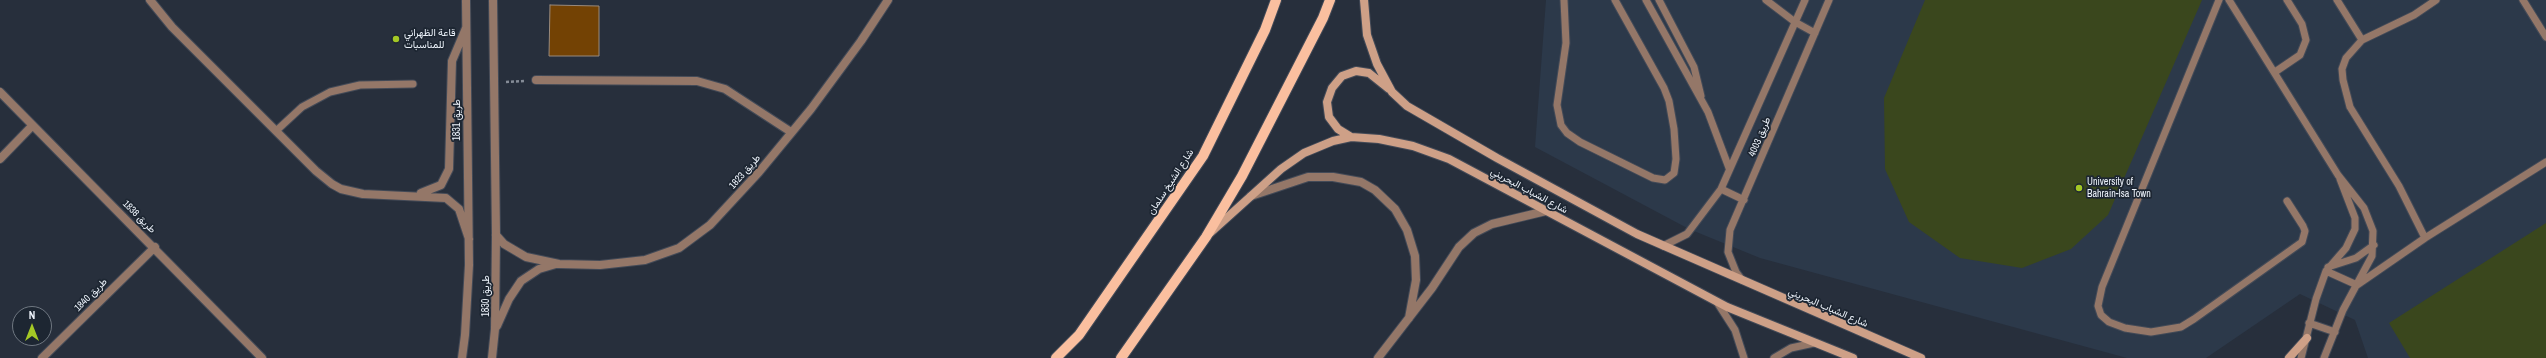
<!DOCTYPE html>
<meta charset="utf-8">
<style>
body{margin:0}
#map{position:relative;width:2546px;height:358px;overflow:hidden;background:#272f3c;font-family:"Archivo Narrow",sans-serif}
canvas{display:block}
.north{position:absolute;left:12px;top:306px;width:40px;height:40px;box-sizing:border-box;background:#1d2632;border:1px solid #707882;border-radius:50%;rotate:0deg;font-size:11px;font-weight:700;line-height:16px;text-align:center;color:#edf3fb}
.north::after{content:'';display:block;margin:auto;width:14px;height:18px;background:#a4c825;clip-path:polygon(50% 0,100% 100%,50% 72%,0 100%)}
</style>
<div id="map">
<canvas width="2546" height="358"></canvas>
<div class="north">N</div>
</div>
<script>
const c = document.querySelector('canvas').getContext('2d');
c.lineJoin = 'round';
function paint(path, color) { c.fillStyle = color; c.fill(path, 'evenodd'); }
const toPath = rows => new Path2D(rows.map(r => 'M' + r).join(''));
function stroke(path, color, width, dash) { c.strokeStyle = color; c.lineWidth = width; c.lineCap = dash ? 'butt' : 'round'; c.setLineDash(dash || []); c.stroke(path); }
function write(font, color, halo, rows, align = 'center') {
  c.font = font + ' "Archivo Narrow",Vazirmatn,sans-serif'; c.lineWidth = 3.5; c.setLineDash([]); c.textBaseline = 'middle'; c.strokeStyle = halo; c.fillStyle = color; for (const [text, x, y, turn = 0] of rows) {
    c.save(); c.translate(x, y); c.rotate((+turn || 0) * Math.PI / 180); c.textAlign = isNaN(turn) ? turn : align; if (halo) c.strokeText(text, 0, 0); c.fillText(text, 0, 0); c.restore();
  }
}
const built = toPath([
 [1546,0,2546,0,2546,358,2368,358,2355,320,2300,294,2206,358,2127,358,1760,258,1689,229,1535,147]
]);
const green = toPath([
 [1925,0,2202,0,2108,215,2071,249,2022,268,1960,258,1909,222,1885,169,1884,98],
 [2546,223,2546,358,2410,358,2389,323]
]);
const building = toPath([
 [550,5,599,6,599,56,549,56,550,5]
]);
const path = toPath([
 [506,82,525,81]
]);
const lane = toPath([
 [1564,0,1566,43,1557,105,1561,125,1567,133,1580,142,1653,178,1665,180,1674,173,1676,159,1674,129,1669,101,1664,88,1615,0],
 [1646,0,1708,112,1729,168],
 [1659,0,1694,67,1701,96],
 [1766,0,1795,22,1815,33],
 [2219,0,2102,287,2098,306,2101,315,2109,322,2125,328,2151,332,2181,327,2194,319,2302,242,2305,231,2303,226,2287,201],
 [2229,0,2338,175,2364,208,2373,231,2372,256,2343,310,2324,358],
 [2337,0,2362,40],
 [2523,0,2546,37],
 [2275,72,2300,55,2306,40,2302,24,2287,0],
 [276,131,302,107,330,92,360,85,413,84],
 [1721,189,1744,200],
 [2425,238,2399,186,2350,107,2343,80,2342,69,2346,58,2362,40,2414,15,2436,0],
 [1663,246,1687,234,1721,189,1805,0],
 [2328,267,2356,258,2374,245],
 [2326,271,2357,285,2425,238,2546,162],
 [1742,280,1736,272,1728,252,1730,230,1829,0],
 [1717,302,1735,330,1744,358],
 [2309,323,2335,332],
 [1774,358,1791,348,1814,343],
 [2301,358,2316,299,2326,271,2346,248,2355,229,2355,218,2340,179]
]);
const street = toPath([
 [150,0,172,27,316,171,332,184,341,189,363,194,446,198,459,209,469,239],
 [536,80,697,81,725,89,791,132],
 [0,92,262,358],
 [0,159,32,126],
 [421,193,441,185,449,169,452,61,466,28],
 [1251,196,1308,177,1333,177,1361,182,1375,190,1395,209,1407,230,1415,256,1416,280,1409,318],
 [496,235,504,244,526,257,559,264,600,265,645,260,679,248,710,225,759,172,811,109,861,41,888,0],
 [497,326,509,299,521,281,539,269,556,264],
 [42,358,155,247],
 [462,358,465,335,469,265,466,0],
 [492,358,495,329,496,235,493,0],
 [1378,358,1432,288,1459,247,1474,233,1492,224,1546,211]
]);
const secondary = toPath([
 [1364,0,1367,35,1377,64,1392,92,1407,106,1497,158,1637,234,1921,358],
 [1351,137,1338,129,1329,117,1327,102,1332,88,1342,76,1356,71,1369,73,1389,89],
 [1210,233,1281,169,1304,153,1333,141,1351,137,1379,139,1413,146,1449,159,1727,307,1853,358],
 [2289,358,2307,338]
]);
const primary = toPath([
 [1056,358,1079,335,1203,156,1265,30,1276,0],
 [1121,358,1206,237,1242,176,1323,18,1330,0]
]);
const markers = [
 [396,39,4,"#a4c825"],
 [2079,188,4,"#a4c825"]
];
const poiNames = [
 ["قاعة الظهراني",404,33],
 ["للمناسبات",404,45],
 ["University of",2087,182],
 ["Bahrain-Isa Town",2087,194]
];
const streetNames = [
 ["طريق 1831",457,120,-90],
 ["طريق 4003",1760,137,-67],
 ["طريق 1823",745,172,-49],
 ["شارع الشيخ سلمان",1171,182,-57],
 ["شارع الشباب البحريني",1529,191,28],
 ["طريق 1838",139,217,45],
 ["طريق 1840",91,295,-45],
 ["طريق 1830",486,296,-90],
 ["شارع الشباب البحريني",1828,308,23]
];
paint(built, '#2c394a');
paint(green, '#3a471d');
paint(building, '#734204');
stroke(building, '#998a7d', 1);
stroke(lane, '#434a57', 9);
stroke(street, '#434a57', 10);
stroke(secondary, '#434a57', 10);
stroke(primary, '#434a57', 12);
stroke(path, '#858c97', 2.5, [3, 2]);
stroke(lane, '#947768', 7);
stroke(street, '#947768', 8);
stroke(secondary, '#cea087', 8);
stroke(primary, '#fabf9f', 10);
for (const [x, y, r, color] of markers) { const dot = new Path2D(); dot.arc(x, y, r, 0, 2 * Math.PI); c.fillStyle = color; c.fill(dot); stroke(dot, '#1d2632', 1.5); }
write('10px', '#edf3fb', '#1d2632', poiNames, 'left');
write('10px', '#edf3fb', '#1d2632', streetNames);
</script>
